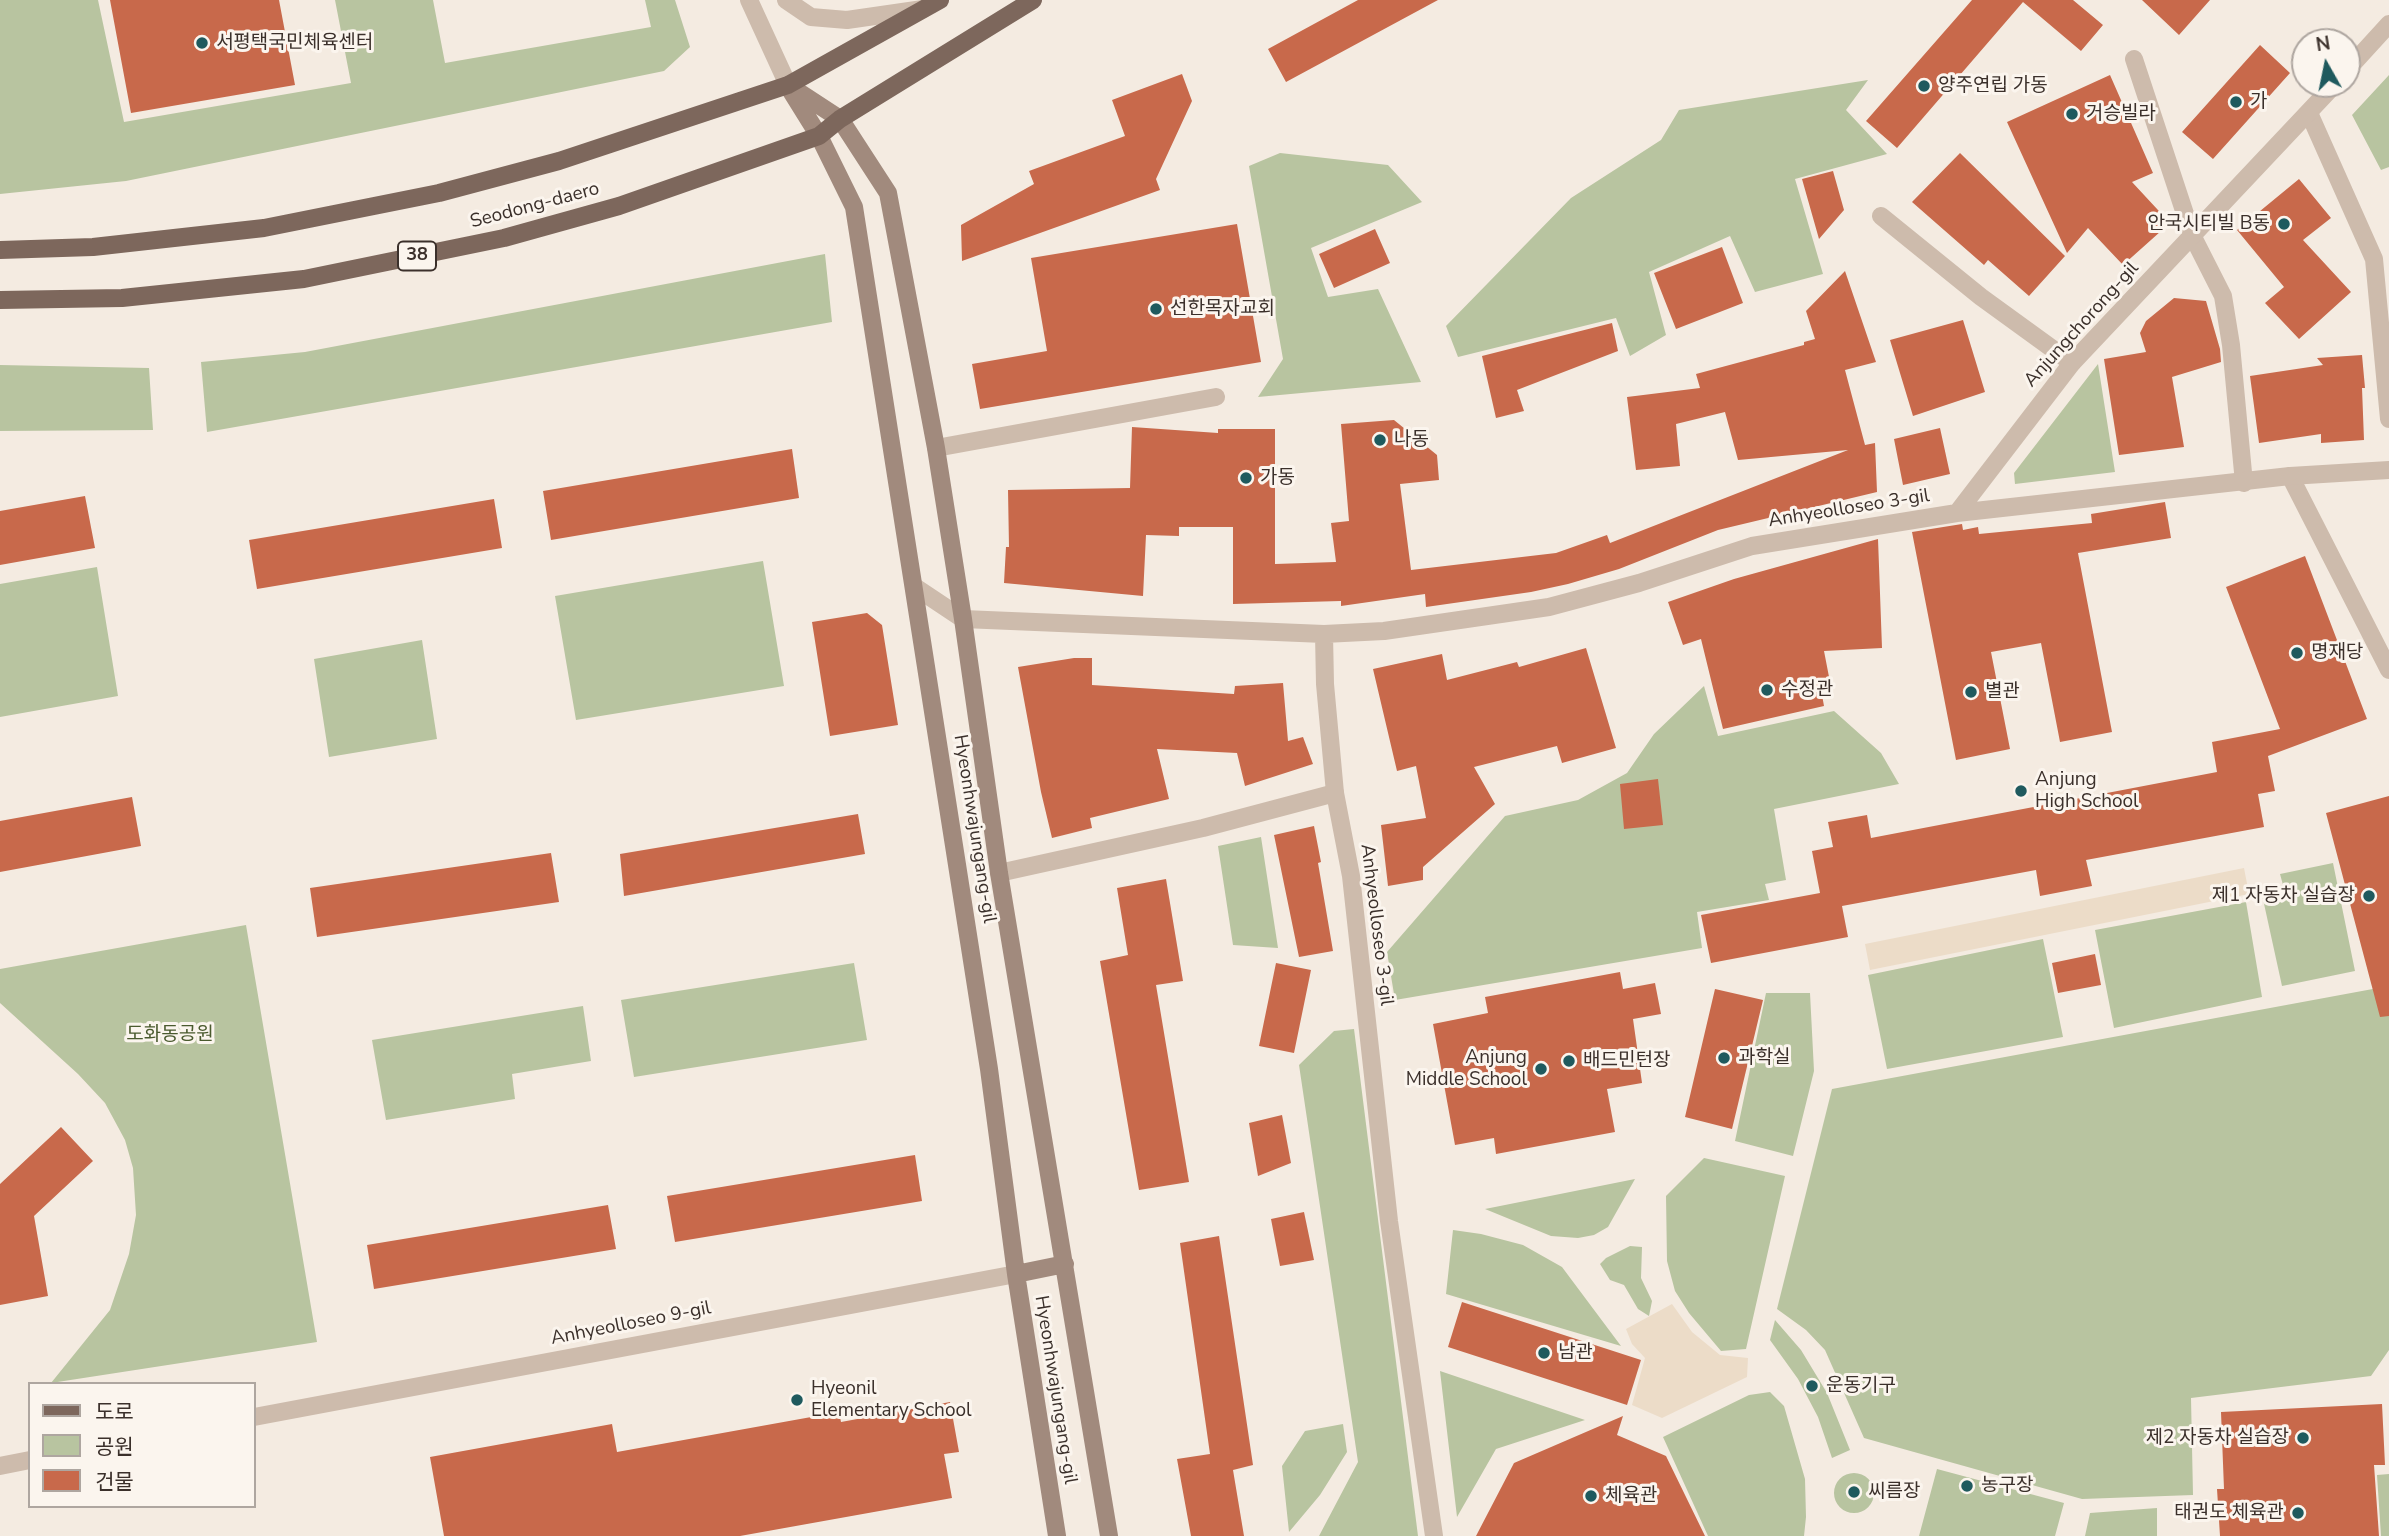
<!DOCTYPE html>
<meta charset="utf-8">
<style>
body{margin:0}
#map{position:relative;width:2389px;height:1536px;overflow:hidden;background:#f4ebe1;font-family:"Nunito Sans","Noto Sans KR",sans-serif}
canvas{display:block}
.legend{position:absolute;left:28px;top:1382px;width:228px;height:126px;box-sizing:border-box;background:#fbf5ee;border:2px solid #aea6a0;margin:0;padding:9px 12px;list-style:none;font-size:21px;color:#3b302b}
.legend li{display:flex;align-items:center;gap:14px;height:35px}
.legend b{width:35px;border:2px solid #aea6a0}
.north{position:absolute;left:2291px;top:28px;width:70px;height:70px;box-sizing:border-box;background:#fbf5ee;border:2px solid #aea6a0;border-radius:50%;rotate:351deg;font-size:19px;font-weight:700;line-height:28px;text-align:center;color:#3b302b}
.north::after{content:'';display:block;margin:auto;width:24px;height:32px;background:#1f5a5e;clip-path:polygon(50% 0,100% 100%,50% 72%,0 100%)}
</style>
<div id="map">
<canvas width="2389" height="1536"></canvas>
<ul class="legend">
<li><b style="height:9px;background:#7d675c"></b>도로</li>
<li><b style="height:19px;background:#b8c4a0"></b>공원</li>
<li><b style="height:19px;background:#c8694b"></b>건물</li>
</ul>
<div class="north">N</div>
</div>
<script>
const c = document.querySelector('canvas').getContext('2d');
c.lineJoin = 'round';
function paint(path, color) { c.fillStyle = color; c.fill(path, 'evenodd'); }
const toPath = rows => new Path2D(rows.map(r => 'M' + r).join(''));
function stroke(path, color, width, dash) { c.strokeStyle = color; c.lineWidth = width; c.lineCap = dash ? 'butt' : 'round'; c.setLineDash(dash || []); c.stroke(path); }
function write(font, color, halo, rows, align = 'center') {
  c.font = font + ' "Nunito Sans","Noto Sans KR",sans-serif'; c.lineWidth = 6; c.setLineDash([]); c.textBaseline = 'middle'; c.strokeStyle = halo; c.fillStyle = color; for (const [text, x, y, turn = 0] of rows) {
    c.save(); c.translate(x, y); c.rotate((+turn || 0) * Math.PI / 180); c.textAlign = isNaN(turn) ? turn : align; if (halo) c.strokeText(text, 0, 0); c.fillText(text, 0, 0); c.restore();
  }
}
const green = toPath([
 [0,0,98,0,124,122,351,83,335,0,433,0,445,63,651,27,645,0,675,0,690,47,664,71,126,181,0,194],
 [2389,75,2389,167,2381,170,2352,115],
 [1868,80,1846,110,1887,154,1795,179,1823,274,1755,292,1730,236,1649,272,1666,335,1630,356,1616,318,1458,357,1446,326,1571,198,1661,140,1679,110],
 [1280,153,1388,165,1422,202,1311,248,1328,297,1378,289,1421,382,1258,397,1283,359,1249,166],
 [825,254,832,322,207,432,201,362,305,352],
 [2098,364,2115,472,2015,484,2014,473],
 [0,365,149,368,153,430,0,431],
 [763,561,784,686,576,720,555,596],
 [97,567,118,696,0,717,0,584],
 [422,640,437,739,329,757,314,659],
 [1704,686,1718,736,1834,711,1881,753,1899,784,1774,809,1786,880,1765,884,1769,900,1697,912,1702,948,1395,1000,1387,952,1505,816,1578,800,1627,773,1654,734],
 [1261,837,1278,948,1233,945,1218,846],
 [2333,863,2355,971,2282,986,2261,890,2283,885,2280,874],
 [2246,902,2262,997,2114,1028,2095,930],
 [246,925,317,1342,51,1383,110,1310,129,1254,136,1215,133,1168,125,1140,105,1103,78,1074,0,1003,0,969],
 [2043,939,2063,1037,1887,1069,1868,975],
 [854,963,867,1040,634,1077,621,1000],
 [2389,986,2389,1350,2371,1376,2191,1398,2193,1495,2082,1499,1864,1438,1825,1350,1806,1330,1777,1309,1832,1089],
 [1766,993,1810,993,1814,1071,1793,1156,1735,1141],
 [583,1006,591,1061,512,1074,515,1099,386,1120,372,1040],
 [1354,1029,1418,1536,1319,1536,1358,1462,1299,1065,1334,1031],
 [1704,1158,1785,1176,1746,1349,1721,1351,1689,1313,1675,1291,1667,1261,1666,1196],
 [1635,1179,1608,1227,1594,1235,1578,1238,1551,1236,1485,1209],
 [1453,1230,1481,1234,1523,1245,1562,1267,1621,1346,1446,1294],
 [1630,1246,1642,1247,1641,1278,1652,1301,1649,1316,1638,1309,1624,1285,1610,1280,1600,1264,1606,1258],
 [1775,1320,1801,1350,1827,1393,1850,1450,1832,1458,1818,1417,1798,1379,1770,1340],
 [1440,1371,1585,1420,1496,1449,1457,1517],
 [1770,1392,1784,1406,1805,1479,1806,1517,1804,1536,1708,1536,1663,1437,1749,1395],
 [1343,1424,1347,1452,1320,1495,1289,1532,1282,1466,1305,1431],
 [1937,1469,2064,1503,2055,1536,1919,1536],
 '1834 1493a20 20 0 1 1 40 0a20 20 0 1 1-40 0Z',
 [2389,1474,2389,1536,2381,1536,2377,1475],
 [2157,1508,2157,1536,2085,1536,2090,1513]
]);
const plaza = toPath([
 [2244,868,2249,894,1870,970,1865,944],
 [1672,1304,1692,1332,1720,1355,1748,1358,1747,1377,1662,1418,1632,1405,1645,1358,1632,1344,1626,1329]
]);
const building = toPath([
 [110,0,279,0,295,85,131,113],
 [1358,0,1438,0,1286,82,1268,49],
 [1972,0,2073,0,2103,25,2081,51,2023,2,1897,148,1866,121],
 [2142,0,2210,0,2179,35],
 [2260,45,2290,73,2213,159,2182,132],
 [1182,74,1192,101,1156,179,1160,190,962,261,961,225,1034,184,1029,171,1125,136,1112,100],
 [2110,75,2153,173,2132,182,2170,223,2123,265,2088,228,2067,253,2007,122],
 [1960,153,2065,256,2029,296,1988,260,1984,265,1912,202],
 [1833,171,1844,210,1819,239,1802,179],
 [2299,179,2331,218,2303,240,2351,292,2299,339,2265,303,2284,287,2237,230],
 [1237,224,1261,362,980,409,972,364,1047,351,1031,258],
 [1375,229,1390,263,1334,288,1319,254],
 [1722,247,1743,303,1676,329,1654,273],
 [1845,271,1876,362,1845,370,1865,445,1875,443,1877,492,1718,530,1619,569,1568,584,1531,592,1426,607,1425,594,1341,606,1341,601,1233,604,1233,527,1179,527,1179,536,1146,535,1143,596,1004,583,1006,547,1009,547,1008,490,1130,488,1132,427,1218,433,1218,429,1275,429,1275,564,1336,562,1331,523,1349,521,1341,424,1394,420,1437,455,1439,480,1400,484,1411,570,1556,553,1607,535,1610,543,1848,450,1738,460,1725,412,1676,424,1680,466,1636,470,1627,397,1700,388,1696,374,1804,345,1804,342,1815,339,1806,311],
 [2174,298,2206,301,2220,349,2221,362,2172,377,2184,447,2119,455,2104,359,2146,352,2140,333,2146,321],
 [1963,320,1985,392,1913,416,1890,340],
 [1612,323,1618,351,1517,390,1524,411,1496,418,1482,356],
 [2362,355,2365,388,2362,388,2364,440,2321,443,2321,434,2259,443,2250,376,2323,365,2317,358],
 [1940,428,1950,474,1903,485,1894,439],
 [792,449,799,498,551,540,543,491],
 [85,496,95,548,0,565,0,511],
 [494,499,502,548,257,589,249,540],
 [2165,502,2171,538,2078,553,2112,732,2060,742,2041,643,1991,652,2010,749,1956,760,1912,532,1962,524,1963,530,1978,527,1979,534,2092,523,2091,514],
 [1878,539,1882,648,1824,651,1830,682,1820,684,1824,706,1723,729,1701,639,1683,645,1668,602,1734,579],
 [2305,556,2367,719,2268,756,2275,791,2258,794,2264,827,2086,860,2092,886,2040,896,2036,870,1842,906,1848,937,1711,963,1701,915,1820,893,1812,851,1833,847,1828,822,1867,815,1871,838,2217,772,2212,742,2280,729,2226,587],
 [867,613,882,625,898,725,830,736,812,622],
 [1586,648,1616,748,1562,763,1557,746,1474,767,1495,804,1423,867,1423,880,1388,886,1381,825,1426,818,1416,766,1397,771,1373,669,1442,654,1447,680,1517,662,1519,667],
 [1074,658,1092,658,1092,685,1234,694,1235,686,1283,683,1288,741,1303,737,1313,764,1245,786,1237,753,1157,749,1169,799,1090,818,1092,828,1052,838,1041,792,1018,667],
 [1658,779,1663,825,1624,829,1620,784],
 [2389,796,2389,1016,2380,1017,2326,813],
 [132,797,141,846,0,872,0,821],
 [858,814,865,854,624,896,620,854],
 [1314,826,1321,862,1318,863,1333,951,1299,957,1274,835],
 [551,853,559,902,317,937,310,888],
 [1166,879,1183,981,1156,985,1189,1182,1139,1190,1100,961,1128,955,1117,888],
 [2095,954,2101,985,2058,993,2052,963],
 [1276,963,1311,970,1294,1053,1259,1046],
 [1620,972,1623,989,1655,983,1661,1014,1633,1019,1642,1083,1607,1089,1615,1132,1496,1154,1494,1138,1455,1145,1433,1024,1488,1013,1485,997],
 [1715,989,1763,1000,1732,1129,1685,1117],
 [1282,1115,1291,1163,1258,1176,1249,1123],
 [61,1127,93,1161,34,1216,48,1296,0,1305,0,1184],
 [915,1155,922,1201,675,1242,667,1196],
 [608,1205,616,1249,374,1289,367,1245],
 [1304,1212,1314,1260,1280,1266,1271,1219],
 [1219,1236,1253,1465,1233,1470,1244,1536,1191,1536,1177,1459,1210,1454,1180,1243],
 [1462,1302,1641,1360,1627,1405,1448,1347],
 [950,1402,959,1452,944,1454,952,1498,740,1536,444,1536,430,1457,612,1424,617,1452,839,1412,841,1422],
 [2382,1404,2385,1465,2374,1465,2379,1536,2220,1536,2217,1489,2224,1489,2221,1412],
 [1623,1416,1617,1435,1666,1456,1705,1536,1476,1536,1514,1463]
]);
const lane = toPath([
 [786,0,811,17,847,20,923,9],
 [2134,59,2192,235,2223,296,2231,345,2244,483],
 [2309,113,2374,259,2389,419],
 [1881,216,1981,297,2072,363],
 [936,448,1216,397],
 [2290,476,2389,670],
 [999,873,1203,828,1335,793]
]);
const street = toPath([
 [749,0,788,85],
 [2347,70,2389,24],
 [1957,513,2072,363,2335,84],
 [915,587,963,619,1324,634,1384,631,1549,607,1639,583,1752,546,1957,513,2290,476,2389,470],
 [1324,634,1325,684,1335,793,1351,876,1389,1221,1434,1536],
 [254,1417,1016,1274],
 [0,1466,30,1460]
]);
const secondary = toPath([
 [788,85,840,119,888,193,936,448,963,619,999,873,1109,1536],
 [791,91,819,136,854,207,989,1069,1016,1274,1057,1536],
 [1016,1274,1065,1264]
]);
const primary = toPath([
 [0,250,93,247,264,228,439,193,559,161,788,85,940,0],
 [0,300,122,298,304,279,504,238,619,206,819,136,840,119,1033,0]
]);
const markers = [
 [202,43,7,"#1f5a5e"],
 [1924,86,7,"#1f5a5e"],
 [2236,102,7,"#1f5a5e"],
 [2072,114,7,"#1f5a5e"],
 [2284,224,7,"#1f5a5e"],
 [1156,309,7,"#1f5a5e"],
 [1380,440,7,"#1f5a5e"],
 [1246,478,7,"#1f5a5e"],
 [2297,653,7,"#1f5a5e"],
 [1767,690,7,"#1f5a5e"],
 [1971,692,7,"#1f5a5e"],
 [2021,791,7,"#1f5a5e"],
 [2369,896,7,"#1f5a5e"],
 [1724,1058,7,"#1f5a5e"],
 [1569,1061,7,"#1f5a5e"],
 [1541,1069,7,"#1f5a5e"],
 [1544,1353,7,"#1f5a5e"],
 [1812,1386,7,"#1f5a5e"],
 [797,1400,7,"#1f5a5e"],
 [2303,1438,7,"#1f5a5e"],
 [1967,1486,7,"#1f5a5e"],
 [1854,1492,7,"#1f5a5e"],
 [1591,1496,7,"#1f5a5e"],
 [2298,1513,7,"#1f5a5e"]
];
const shields = [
 [417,256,38]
];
const shieldNames = [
 ["38",417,256]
];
const poiNames = [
 ["서평택국민체육센터",216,43],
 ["양주연립 가동",1938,86],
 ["가",2250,102],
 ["거승빌라",2086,114],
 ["안국시티빌 B동",2270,224,"right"],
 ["선한목자교회",1170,309],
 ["나동",1394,440],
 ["가동",1260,478],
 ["명재당",2311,653],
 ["수정관",1781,690],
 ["별관",1985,692],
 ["Anjung",2035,780],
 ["High School",2035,802],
 ["제1 자동차 실습장",2355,896,"right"],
 ["Anjung",1527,1058,"right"],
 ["Middle School",1527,1080,"right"],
 ["과학실",1738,1058],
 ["배드민턴장",1583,1061],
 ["남관",1558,1353],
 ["운동기구",1826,1386],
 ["Hyeonil",811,1389],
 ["Elementary School",811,1411],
 ["제2 자동차 실습장",2289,1438,"right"],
 ["농구장",1981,1486],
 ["씨름장",1868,1492],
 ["체육관",1605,1496],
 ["태권도 체육관",2284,1513,"right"]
];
const streetNames = [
 ["Seodong-daero",535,206,-15],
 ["Anjungchorong-gil",2082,325,-48],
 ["Anhyeolloseo 3-gil",1849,509,-9],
 ["Hyeonhwajungang-gil",974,829,81],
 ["Anhyeolloseo 3-gil",1376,925,83],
 ["Anhyeolloseo 9-gil",631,1324,-11],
 ["Hyeonhwajungang-gil",1055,1390,81]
];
const parkNames = [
 ["도화동공원",170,1035]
];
paint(green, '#b8c4a0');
paint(plaza, '#ecdcc8');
paint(building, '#c8694b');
stroke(lane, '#cdbbac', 18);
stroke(street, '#cdbbac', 18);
stroke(secondary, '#a18a7d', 18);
stroke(primary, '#7d675c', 18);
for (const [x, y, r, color] of markers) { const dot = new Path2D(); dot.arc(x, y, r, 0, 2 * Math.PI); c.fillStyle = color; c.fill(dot); stroke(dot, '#fbf5ee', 2.5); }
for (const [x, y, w] of shields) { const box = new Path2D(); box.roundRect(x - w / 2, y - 14.5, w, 29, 5); c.fillStyle = '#fbf5ee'; c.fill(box); stroke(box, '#3b302b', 2); }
write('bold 18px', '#3b302b', null, shieldNames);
write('19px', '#3b302b', '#fbf5ee', poiNames, 'left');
write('19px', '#3b302b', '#fbf5ee', streetNames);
write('19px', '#4a5a2e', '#fbf5ee', parkNames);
</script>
